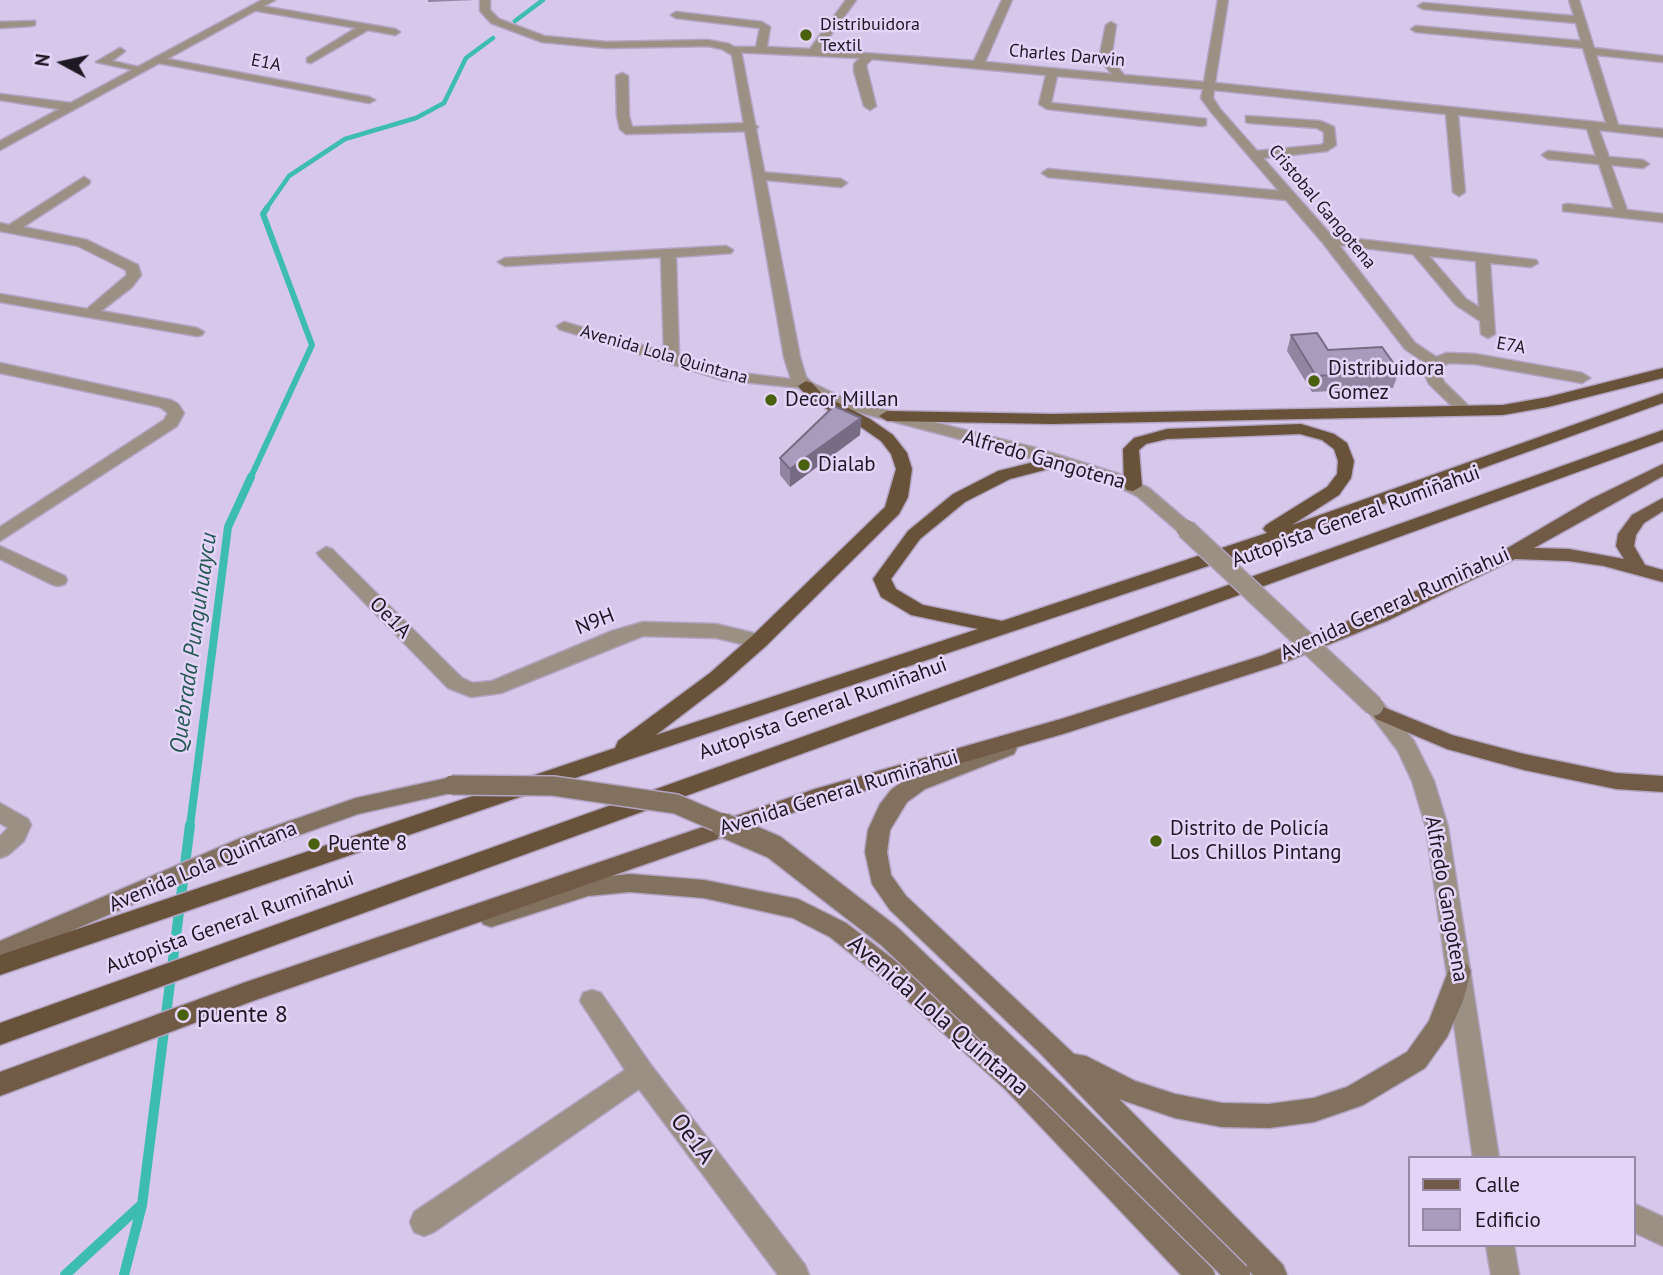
<!DOCTYPE html>
<meta charset="utf-8">
<style>
body{margin:0}
#map{position:relative;width:1663px;height:1275px;overflow:hidden;background:#d7c7ea;font-family:"PT Sans",sans-serif}
canvas{display:block}
.legend{position:absolute;left:1408px;top:1156px;width:228px;height:91px;box-sizing:border-box;background:#e4d4f8;border:2px solid #9589a3;margin:0;padding:9px 12px;list-style:none;font-size:21px;color:#1e1824}
.legend li{display:flex;align-items:center;gap:14px;height:35px}
.legend b{width:35px;border:2px solid #9589a3}
.north{position:absolute;left:28px;top:28px;width:70px;height:70px;-webkit-text-stroke:5px #e4d4f8;paint-order:stroke;rotate:278deg;font-size:19px;font-weight:700;line-height:28px;text-align:center;color:#1e1824}
.north::after{content:'';display:block;margin:auto;width:24px;height:32px;background:#1e1824;clip-path:polygon(50% 0,100% 100%,50% 72%,0 100%)}
</style>
<div id="map">
<canvas width="1663" height="1275"></canvas>
<ul class="legend">
<li><b style="height:9px;background:#715b46"></b>Calle</li>
<li><b style="height:19px;background:#a99bbc"></b>Edificio</li>
</ul>
<div class="north">N</div>
</div>
<script>
const c = document.querySelector('canvas').getContext('2d');
c.lineJoin = 'round';
const toPath = rows => new Path2D(rows.map(r => 'M' + r).join(''));
function stroke(path, color, width, dash) { c.strokeStyle = color; c.lineWidth = width; c.lineCap = dash ? 'butt' : 'round'; c.setLineDash(dash || []); c.stroke(path); }
function paint(path, color) { c.fillStyle = color; c.fill(path, 'evenodd'); }
function write(font, color, halo, rows, align = 'center') {
  c.font = font + ' "PT Sans",sans-serif'; c.lineWidth = 5; c.setLineDash([]); c.textBaseline = 'middle'; c.strokeStyle = halo; c.fillStyle = color; for (const [text, x, y, turn = 0] of rows) {
    c.save(); c.translate(x, y); c.rotate((+turn || 0) * Math.PI / 180); c.textAlign = isNaN(turn) ? turn : align; if (halo) c.strokeText(text, 0, 0); c.fillText(text, 0, 0); c.restore();
  }
}
const streamFar3 = toPath([
 [515,21,543,0],
 [266,209,289,176,345,139,416,118,444,103,466,58,493,38]
]);
const streamFar2 = toPath([
 [250,479,312,345,263,214,267,208]
]);
const streamFar1 = toPath([
 [190,826,228,527,251,477]
]);
const stream = toPath([
 [65,1275,140,1206],
 [124,1275,142,1205,190,825]
]);
const minor = toPath([
 [846,0,856,0,820,50,974,61,1002,0,1012,0,985,62,1112,74,1099,59,1106,25,1111,22,1116,25,1111,59,1124,75,1204,82,1218,0,1228,0,1215,83,1606,123,1583,48,1416,32,1411,29,1416,26,1581,41,1576,23,1423,9,1418,6,1423,3,1574,16,1569,0,1579,0,1594,48,1663,56,1663,62,1596,55,1618,125,1663,129,1663,137,1599,130,1609,157,1643,160,1649,164,1643,168,1611,165,1627,210,1663,214,1663,222,1563,211,1563,205,1568,204,1614,209,1599,164,1548,159,1542,155,1548,151,1596,156,1587,129,1458,115,1465,192,1459,196,1453,192,1446,114,1214,90,1213,98,1220,109,1257,151,1321,145,1324,143,1324,132,1317,128,1250,123,1246,122,1246,116,1320,121,1334,127,1336,145,1327,151,1263,158,1332,236,1536,260,1538,263,1531,267,1490,263,1495,334,1488,338,1481,334,1480,321,1456,305,1413,254,1339,245,1415,343,1436,357,1447,353,1475,354,1582,373,1590,378,1582,383,1475,364,1449,363,1442,366,1440,373,1444,382,1473,410,1465,415,1459,413,1429,384,1424,373,1427,364,1405,349,1323,243,1286,200,1048,177,1042,173,1048,169,1279,191,1212,113,1201,98,1203,89,1057,76,1051,103,1206,119,1206,125,1202,126,1047,109,1039,104,1046,75,872,59,866,65,876,106,870,110,864,106,854,71,854,64,860,58,732,52,728,51,728,47,756,47,760,28,676,18,671,15,676,12,762,22,770,27,767,47,810,49,846,0],
 [1429,256,1476,261,1479,307,1466,299,1429,256],
 [256,5,395,29,400,32,395,35,368,30,311,63,307,62,307,58,356,28,252,10,251,8,256,5],
 [35,21,35,25,31,26,0,28,0,22,35,21],
 [120,48,125,51,112,61,143,68,143,72,96,62,120,48],
 [157,57,369,97,375,100,369,103,153,62,151,60,157,57],
 [622,73,628,76,629,116,632,127,752,123,758,127,752,131,626,134,620,129,617,116,616,76,622,73],
 [0,94,71,103,77,107,71,111,0,100,0,94],
 [760,172,841,179,847,183,841,187,756,179,756,173,760,172],
 [84,177,90,181,89,184,23,227,87,240,138,265,141,275,132,287,101,311,197,328,204,332,202,335,197,336,0,302,0,294,87,309,127,275,126,270,78,246,0,231,0,223,9,225,84,177],
 [726,246,733,250,731,253,676,257,679,356,725,371,806,381,812,383,814,386,812,389,723,380,559,329,557,326,564,322,664,352,661,257,505,266,498,262,505,258,726,246],
 [0,363,171,400,178,404,184,413,177,426,0,541,0,527,164,420,168,413,160,407,0,373,0,363],
 [0,546,65,576,67,580,65,584,58,586,51,584,0,559,0,546],
 [326,547,332,549,462,678,473,683,492,681,612,631,643,622,716,624,766,636,769,641,766,646,759,648,716,638,643,636,501,693,471,697,448,688,320,557,317,553,326,547],
 [0,803,28,819,31,825,24,841,8,855,0,858,0,836,8,828,0,823,0,803],
 [592,990,601,993,651,1065,805,1265,809,1275,778,1275,639,1089,434,1232,424,1236,414,1232,410,1222,414,1212,625,1070,580,1001,583,993,592,990],
 [1633,1203,1663,1217,1663,1246,1633,1232,1633,1203]
]);
const tertiary = toPath([
 [262,0,275,0,0,150,0,141,262,0],
 [480,0,490,0,490,10,499,19,544,36,606,42,708,40,729,44,741,51,800,357,806,377,812,383,850,401,1036,448,1119,474,1149,488,1192,525,1195,529,1192,533,1180,533,1137,496,1107,482,1024,456,838,407,800,389,791,379,784,357,732,55,722,49,708,46,606,48,542,42,491,23,480,11,480,0],
 [1375,700,1382,702,1414,741,1434,781,1448,827,1499,1158,1473,1158,1426,827,1412,781,1398,751,1365,707,1368,702,1375,700],
 [1486,1245,1514,1245,1519,1275,1491,1275,1486,1245]
]);
const secondary = toPath([
 [1007,740,1014,742,1017,748,1014,754,925,789,907,802,890,830,887,852,891,875,906,896,1074,1054,1086,1056,1135,1081,1175,1094,1222,1103,1269,1104,1314,1098,1347,1087,1407,1052,1429,1021,1451,964,1459,961,1467,964,1471,971,1463,1001,1447,1037,1425,1068,1363,1105,1314,1122,1269,1128,1222,1127,1175,1118,1119,1099,1283,1265,1287,1275,1253,1275,1039,1052,890,910,872,884,865,852,868,830,880,804,891,790,909,777,1007,740],
 [452,777,460,779,463,785,460,791,358,814,257,850,0,962,0,941,241,838,356,798,452,777],
 [630,874,704,880,798,899,846,923,906,969,1023,1073,1211,1265,1215,1275,1181,1275,1005,1089,888,983,830,937,793,918,704,898,630,892,588,896,491,927,483,924,479,917,483,910,588,878,630,874]
]);
const primary = toPath([
 [1663,464,1663,476,1534,548,1569,549,1624,559,1616,546,1618,534,1632,515,1663,498,1663,511,1644,523,1636,535,1634,546,1645,565,1663,570,1663,582,1604,566,1569,561,1515,559,1389,620,1278,665,1063,734,818,804,250,1002,0,1096,0,1072,246,982,815,789,1061,719,1264,655,1375,610,1506,549,1591,499,1663,464],
 [1383,707,1452,735,1524,754,1616,773,1663,776,1663,792,1616,789,1524,770,1447,749,1376,719,1373,714,1376,709,1383,707]
]);
const trunk = toPath([
 [1663,368,1663,378,1548,407,1503,415,1052,424,887,421,879,416,887,411,1052,414,1503,405,1548,397,1663,368],
 [806,381,812,383,823,395,870,419,893,435,907,453,912,469,908,497,899,514,766,646,724,683,656,735,978,629,911,615,881,597,873,579,908,531,953,494,998,471,1058,456,1066,461,1064,465,1010,479,965,502,920,539,891,579,896,589,923,605,1002,621,1267,533,1263,529,1266,525,1327,487,1337,474,1338,461,1334,449,1322,440,1300,434,1167,439,1146,444,1139,450,1142,486,1133,491,1127,490,1124,486,1123,449,1134,438,1167,429,1301,424,1334,434,1347,443,1354,461,1351,478,1339,495,1292,525,1663,393,1663,403,1247,553,619,763,0,975,0,955,615,748,618,741,710,673,752,636,885,507,896,469,891,454,881,441,858,425,811,401,798,386,806,381],
 [1663,430,1663,441,0,1045,0,1023,1663,430]
]);
const tertiaryBridge = toPath([
 [1186,529,1374,706]
]);
const secondaryBridgeFar1 = toPath([
 [452,785,553,786,676,804,727,826]
]);
const secondaryBridge = toPath([
 [723,825,774,847,889,936,1054,1093,1238,1275]
]);
const wall = toPath([
 [428,0,476,0,428,2],
 [1291,335,1328,350,1399,371,1393,388,1312,392,1287,351],
 [861,418,860,435,790,487,780,475,780,458]
]);
const shadedWall = toPath([
 [861,418,860,435,790,487,790,469]
]);
const building = toPath([
 [1317,333,1328,350,1382,347,1399,371,1316,376,1291,335,1317,333],
 [834,406,861,418,790,469,780,458,834,406]
]);
const markers = [
 [806,35,7,"#49610e"],
 [1314,381,7,"#49610e"],
 [771,400,7,"#49610e"],
 [804,465,7,"#49610e"],
 [1156,841,7,"#49610e"],
 [314,844,7,"#49610e"],
 [183,1015,7,"#49610e"]
];
const farPoinames = [
 ["Distribuidora",820,25],
 ["Textil",820,46]
];
const farStreetnames = [
 ["Charles Darwin",1067,56,5],
 ["E1A",266,63,11],
 ["Cristobal Gangotena",1322,207,50],
 ["E7A",1511,346,10],
 ["Avenida Lola Quintana",664,355,16]
];
const poiNames = [
 ["Distribuidora",1328,369],
 ["Gomez",1328,393],
 ["Decor Millan",785,400],
 ["Dialab",818,465],
 ["Distrito de Policía",1170,829],
 ["Los Chillos Pintang",1170,853],
 ["Puente 8",328,844]
];
const streetNames = [
 ["Alfredo Gangotena",1044,460,16],
 ["Autopista General Rumiñahui",1356,517,-20],
 ["Avenida General Rumiñahui",1395,604,-24],
 ["Oe1A",390,618,45],
 ["N9H",595,622,-21],
 ["Autopista General Rumiñahui",823,709,-20],
 ["Avenida General Rumiñahui",839,793,-17],
 ["Avenida Lola Quintana",203,867,-23],
 ["Alfredo Gangotena",1446,899,80],
 ["Autopista General Rumiñahui",230,923,-20]
];
const waterNames = [
 ["Quebrada Punguhuaycu",194,643,-82]
];
const nearPoinames = [
 ["puente 8",197,1015]
];
const nearStreetnames = [
 ["Avenida Lola Quintana",938,1016,41],
 ["Oe1A",692,1139,53]
];
stroke(streamFar3, '#3dbdb0', 4.5);
stroke(streamFar2, '#3dbdb0', 6);
stroke(streamFar1, '#3dbdb0', 8);
stroke(stream, '#3dbdb0', 10);
stroke(minor, '#b2a4c2', 3);
stroke(tertiary, '#b2a4c2', 3);
stroke(secondary, '#b2a4c2', 3);
stroke(primary, '#b2a4c2', 3);
stroke(trunk, '#b2a4c2', 3);
paint(minor, '#9c9084');
paint(tertiary, '#9c9084');
paint(secondary, '#837160');
paint(primary, '#715b46');
paint(trunk, '#69523a');
stroke(tertiaryBridge, '#b2a4c2', 22, []);
stroke(secondaryBridgeFar1, '#b2a4c2', 22, []);
stroke(secondaryBridge, '#b2a4c2', 27, []);
stroke(tertiaryBridge, '#9c9084', 19);
stroke(secondaryBridgeFar1, '#837160', 19);
stroke(secondaryBridge, '#837160', 24);
paint(wall, '#9185a2');
paint(shadedWall, '#766c84');
paint(building, '#a99bbc');
stroke(building, '#766c84', 2);
for (const [x, y, r, color] of markers) { const dot = new Path2D(); dot.arc(x, y, r, 0, 2 * Math.PI); c.fillStyle = color; c.fill(dot); stroke(dot, '#e4d4f8', 2.5); }
write('18px', '#1e1824', '#e4d4f8', farPoinames, 'left');
write('18px', '#1e1824', '#e4d4f8', farStreetnames);
write('21px', '#1e1824', '#e4d4f8', poiNames, 'left');
write('21px', '#1e1824', '#e4d4f8', streetNames);
write('italic 23px', '#245852', '#e4d4f8', waterNames);
write('24px', '#1e1824', '#e4d4f8', nearPoinames, 'left');
write('24px', '#1e1824', '#e4d4f8', nearStreetnames);
</script>
